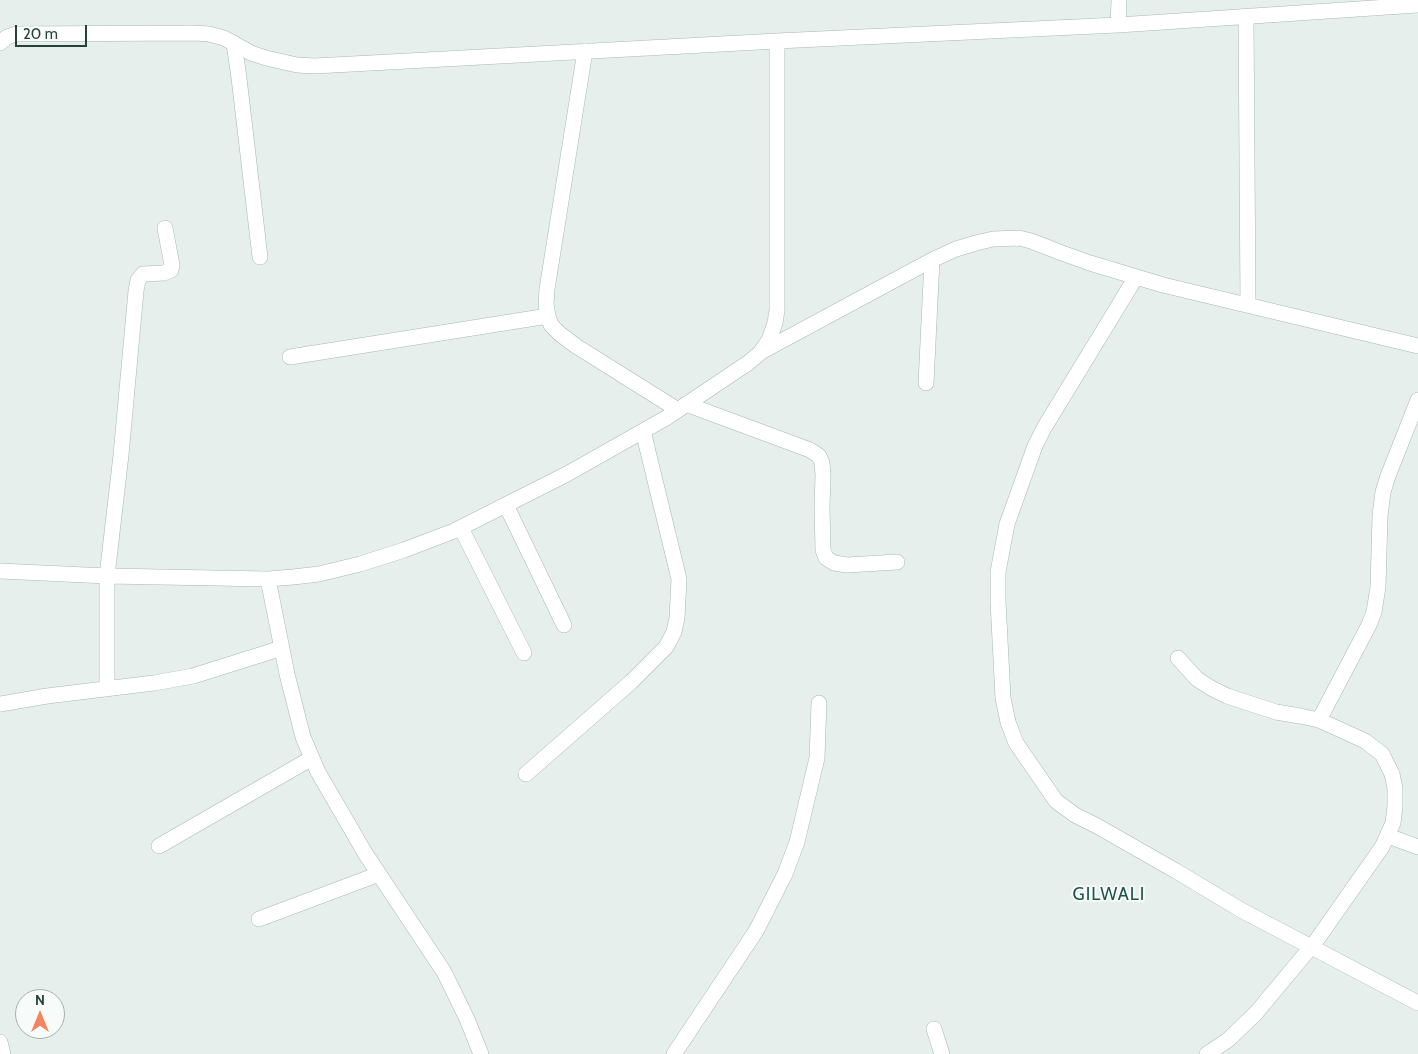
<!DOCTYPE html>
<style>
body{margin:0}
#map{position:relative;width:1418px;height:1054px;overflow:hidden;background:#e6efeb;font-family:Cabin,sans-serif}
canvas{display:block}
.north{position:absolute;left:15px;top:989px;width:50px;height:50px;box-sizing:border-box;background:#f7fbf9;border:1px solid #a3b1ad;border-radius:50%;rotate:0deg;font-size:14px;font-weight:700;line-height:20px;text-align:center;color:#24423a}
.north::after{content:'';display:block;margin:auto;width:18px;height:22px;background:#f4845f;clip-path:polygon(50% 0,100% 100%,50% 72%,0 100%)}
.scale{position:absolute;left:15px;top:25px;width:72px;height:22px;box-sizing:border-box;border:2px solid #24423a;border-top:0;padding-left:6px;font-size:15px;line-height:18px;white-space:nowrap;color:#24423a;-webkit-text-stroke:4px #f7fbf9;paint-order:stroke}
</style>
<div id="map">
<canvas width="1418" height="1054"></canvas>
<div class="north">N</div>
<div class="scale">20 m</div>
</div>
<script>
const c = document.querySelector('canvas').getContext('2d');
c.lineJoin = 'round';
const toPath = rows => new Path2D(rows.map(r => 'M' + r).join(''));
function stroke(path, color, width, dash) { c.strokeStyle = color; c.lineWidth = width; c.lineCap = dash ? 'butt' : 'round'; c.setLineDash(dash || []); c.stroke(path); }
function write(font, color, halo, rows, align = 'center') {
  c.font = font + ' Cabin,sans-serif'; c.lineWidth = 4; c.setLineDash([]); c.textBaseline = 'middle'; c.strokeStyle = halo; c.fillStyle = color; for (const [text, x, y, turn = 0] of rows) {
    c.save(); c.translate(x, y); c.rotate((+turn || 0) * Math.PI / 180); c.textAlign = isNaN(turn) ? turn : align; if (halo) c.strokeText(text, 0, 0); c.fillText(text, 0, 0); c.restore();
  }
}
const minor = toPath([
 [1246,17,1248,305],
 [1118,25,1119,0],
 [0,43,7,37,16,34,195,33,209,34,224,38,251,53,266,58,297,65,315,66,777,41,1118,25,1418,5],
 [234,43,239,78,260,257],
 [585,51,547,289,546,304,548,316,551,325,560,334,576,346,678,410],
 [1136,277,1044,428,1035,446,1007,524,998,572,998,601,1003,698,1008,722,1016,743,1056,801,1075,815,1097,826,1176,871,1241,910,1418,1003],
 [761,352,932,260,956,249,976,243,993,239,1019,238,1031,241,1062,253,1090,263,1163,285,1418,346],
 [290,357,548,316],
 [926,383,932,260],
 [686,404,810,450,819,456,822,463,823,475,822,508,823,550,826,558,834,563,847,565,897,562],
 [506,505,564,625],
 [461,528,524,653],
 [0,571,107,576,268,579,293,577,319,574,360,564,404,550,454,531,567,474,666,418,748,363,760,353,769,340,775,323,777,310,777,41],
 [268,579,287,674,303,737,318,772,365,853,444,972,467,1019,481,1054],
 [1178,658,1197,679,1211,688,1227,696,1276,712,1300,716,1319,720,1365,741,1382,754,1392,774,1395,788,1395,806,1393,823,1382,847,1316,941,1256,1013,1228,1040,1207,1054],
 [107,689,107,576,121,455,136,291,138,280,143,274,164,273,171,270,172,265,165,228],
 [0,704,47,696,154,683,193,676,282,648],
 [1319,720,1369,625,1374,612,1378,587,1380,516,1383,492,1388,476,1418,400],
 [526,774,631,682,666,647,674,632,677,618,679,579,643,431],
 [1388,836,1418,847],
 [159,846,312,758],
 [259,919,379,874],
 [934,1029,942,1054],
 [0,1042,3,1054],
 [674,1054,756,931,785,874,797,842,817,758,819,703]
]);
const quarterNames = [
 ["GILWALI",1109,895]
];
stroke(minor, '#a8b8b2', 16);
stroke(minor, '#fff', 15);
c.letterSpacing = '1px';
write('18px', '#1f5548', '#f7fbf9', quarterNames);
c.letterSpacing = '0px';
</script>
